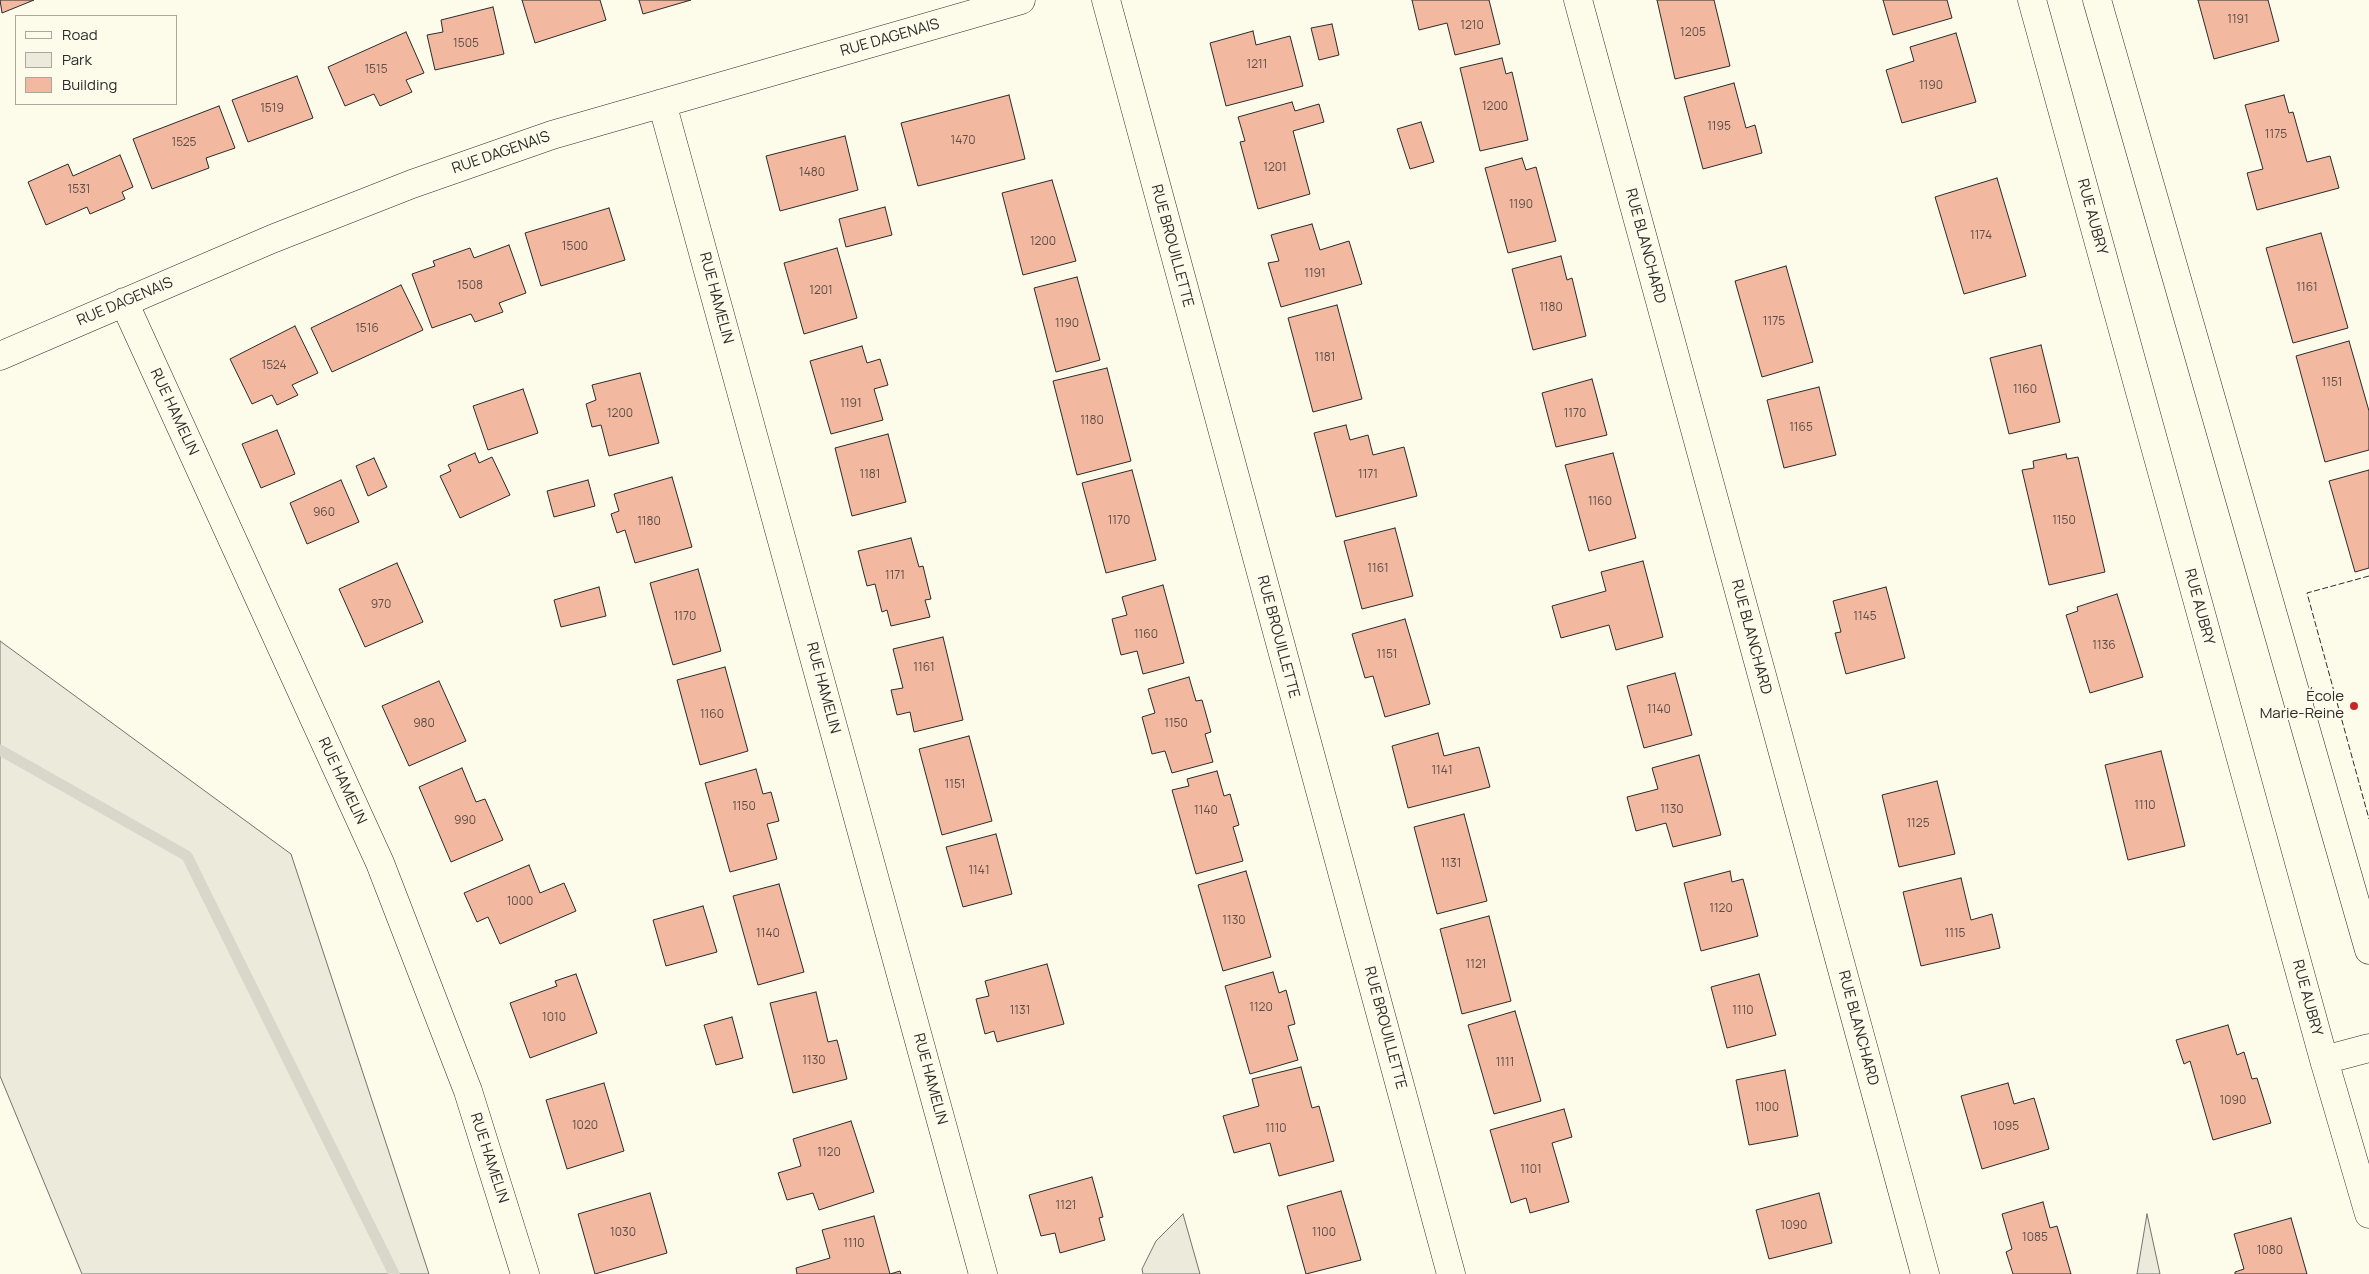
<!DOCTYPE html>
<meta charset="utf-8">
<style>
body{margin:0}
#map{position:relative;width:2369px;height:1274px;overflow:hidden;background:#fdfbea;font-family:Manrope,sans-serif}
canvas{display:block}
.legend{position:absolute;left:15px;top:15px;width:162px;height:90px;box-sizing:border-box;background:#fdfbea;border:1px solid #a9a89e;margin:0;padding:6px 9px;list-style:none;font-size:15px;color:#2b2b2b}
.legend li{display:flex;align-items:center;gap:10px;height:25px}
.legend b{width:25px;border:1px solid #a9a89e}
</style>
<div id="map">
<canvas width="2369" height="1274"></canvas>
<ul class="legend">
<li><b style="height:6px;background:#fdfbea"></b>Road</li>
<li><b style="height:14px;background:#ecebdb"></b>Park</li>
<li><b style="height:14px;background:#f2b8a0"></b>Building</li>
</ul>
</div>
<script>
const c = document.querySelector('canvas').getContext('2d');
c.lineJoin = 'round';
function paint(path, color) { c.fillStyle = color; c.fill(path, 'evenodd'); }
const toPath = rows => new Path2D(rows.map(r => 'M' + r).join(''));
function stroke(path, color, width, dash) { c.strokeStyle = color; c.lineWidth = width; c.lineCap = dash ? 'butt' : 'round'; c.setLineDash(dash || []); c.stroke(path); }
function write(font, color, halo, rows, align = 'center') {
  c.font = font + ' Manrope,sans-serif'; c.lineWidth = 4; c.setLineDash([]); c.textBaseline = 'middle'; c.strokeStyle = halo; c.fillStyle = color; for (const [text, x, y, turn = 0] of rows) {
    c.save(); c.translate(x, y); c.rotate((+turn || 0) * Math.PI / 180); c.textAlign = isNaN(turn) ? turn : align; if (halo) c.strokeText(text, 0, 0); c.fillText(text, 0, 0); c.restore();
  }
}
const green = toPath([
 [0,641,291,854,429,1274,82,1274,0,1076,0,641],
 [1183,1214,1200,1274,1143,1274,1142,1269,1156,1241,1183,1214],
 [2147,1214,2160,1274,2137,1274,2147,1214]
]);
const stream = toPath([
 [0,750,187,856,394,1274]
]);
const building = toPath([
 [0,0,34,0,2,13,0,0],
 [522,0,600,0,606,20,535,43,522,0],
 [639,0,691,0,643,14,639,0],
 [1412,0,1489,0,1500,44,1455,55,1447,23,1419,30,1412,0],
 [1657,0,1714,0,1730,66,1675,79,1657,0],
 [1883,0,1947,0,1952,18,1893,35,1883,0],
 [2198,0,2268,0,2279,41,2214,59,2198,0],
 [493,7,504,54,435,70,427,35,443,32,441,20,493,7],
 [1332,24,1339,55,1319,60,1311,28,1332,24],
 [1253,31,1256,45,1290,36,1303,86,1226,106,1210,43,1253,31],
 [406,32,424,73,406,80,412,92,380,106,374,94,345,106,328,67,406,32],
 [1956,33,1976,102,1902,123,1886,70,1914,61,1910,47,1956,33],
 [1502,58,1506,74,1512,72,1528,140,1480,151,1460,68,1502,58],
 [297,76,313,118,248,142,232,100,297,76],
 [1734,83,1746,128,1755,125,1762,153,1703,169,1684,97,1734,83],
 [1009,95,1025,159,918,186,901,123,1009,95],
 [2284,95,2289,113,2293,112,2307,162,2330,156,2339,188,2257,210,2247,173,2263,169,2245,105,2284,95],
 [1292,102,1295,111,1319,104,1324,122,1293,131,1310,194,1258,209,1240,142,1245,141,1238,117,1292,102],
 [219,106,235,148,206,158,209,168,152,189,133,139,219,106],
 [1421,122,1434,162,1410,169,1397,129,1421,122],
 [845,136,858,190,780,211,766,156,845,136],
 [120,155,133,187,122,192,125,199,90,214,87,207,46,225,28,182,68,164,73,176,120,155],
 [1522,158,1526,170,1536,167,1556,241,1508,253,1485,168,1522,158],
 [1997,178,2026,276,1964,294,1935,197,1997,178],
 [1052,180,1076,261,1023,275,1002,193,1052,180],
 [885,207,892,235,846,247,839,219,885,207],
 [609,208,625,260,541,286,525,233,609,208],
 [1312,224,1320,250,1349,241,1362,284,1281,307,1268,263,1279,261,1271,235,1312,224],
 [2321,233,2348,328,2293,343,2266,248,2321,233],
 [509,245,526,293,499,303,503,312,475,322,471,314,432,328,412,274,435,266,433,261,470,248,474,258,509,245],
 [837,248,857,318,804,334,784,263,837,248],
 [1561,256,1567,280,1572,278,1586,336,1533,350,1512,269,1561,256],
 [1786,266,1813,362,1762,377,1735,281,1786,266],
 [1077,277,1100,360,1056,372,1034,288,1077,277],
 [401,285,423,330,332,372,311,328,401,285],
 [1337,305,1362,399,1313,412,1288,318,1337,305],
 [295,326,318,373,292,385,298,395,277,405,272,395,252,404,230,359,295,326],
 [2349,341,2369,411,2369,450,2325,462,2296,356,2349,341],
 [2041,345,2060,422,2009,434,1990,358,2041,345],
 [862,346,867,363,880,359,888,385,874,389,883,420,831,434,810,361,862,346],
 [1107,368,1131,461,1077,475,1053,381,1107,368],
 [640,373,659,443,609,456,601,425,592,427,586,404,596,400,592,385,640,373],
 [1592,379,1607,435,1556,447,1542,393,1592,379],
 [1819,387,1836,455,1784,468,1767,400,1819,387],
 [523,389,538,433,488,450,473,406,523,389],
 [1346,425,1350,440,1368,435,1373,455,1404,447,1417,496,1336,517,1314,433,1346,425],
 [277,430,295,474,261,488,242,444,277,430],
 [888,434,906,502,852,516,835,448,888,434],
 [475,453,479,463,492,457,510,495,460,518,440,476,451,471,448,465,475,453],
 [1613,453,1636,538,1589,551,1565,465,1613,453],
 [2066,454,2067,459,2078,457,2105,572,2049,585,2022,470,2034,468,2033,461,2066,454],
 [374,458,387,487,368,496,356,466,374,458],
 [1132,470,1156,560,1106,573,1082,483,1132,470],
 [2369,470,2369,568,2355,572,2329,481,2369,470],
 [672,477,692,547,635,563,625,530,617,533,611,514,619,511,614,494,672,477],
 [341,480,359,522,307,544,290,503,341,480],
 [588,480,595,506,554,517,547,491,588,480],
 [1395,528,1413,596,1362,609,1344,541,1395,528],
 [911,538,919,567,923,566,931,599,925,600,930,617,891,626,887,610,882,612,875,584,867,586,858,551,911,538],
 [1643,561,1663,637,1616,650,1609,625,1561,638,1552,606,1606,591,1601,572,1643,561],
 [397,563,423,622,365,647,339,589,397,563],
 [698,569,721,651,673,665,650,583,698,569],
 [1163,585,1184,663,1143,674,1137,651,1121,655,1112,619,1127,615,1122,597,1163,585],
 [599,587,606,616,561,627,554,600,599,587],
 [1886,587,1905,658,1846,674,1835,633,1841,632,1833,601,1886,587],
 [2117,594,2143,677,2090,693,2066,615,2078,611,2077,607,2117,594],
 [1405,619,1430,704,1385,717,1373,676,1365,678,1352,634,1405,619],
 [943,637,963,720,914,732,910,712,897,715,891,690,903,688,893,649,943,637],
 [725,667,748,751,700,765,677,680,725,667],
 [1675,673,1692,735,1644,748,1627,686,1675,673],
 [1189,677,1196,701,1202,700,1211,732,1205,734,1213,762,1172,773,1165,751,1152,754,1142,717,1155,713,1148,689,1189,677],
 [439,681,466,741,409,766,382,706,439,681],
 [1438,733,1444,756,1479,747,1490,787,1408,808,1392,746,1438,733],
 [969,736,992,821,942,835,919,749,969,736],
 [2161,751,2185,846,2128,860,2105,765,2161,751],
 [1699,755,1721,835,1673,847,1666,823,1636,831,1627,797,1658,789,1652,768,1699,755],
 [462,768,476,802,485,799,503,840,451,862,419,787,462,768],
 [756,769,763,794,771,792,779,821,767,824,777,859,730,872,705,783,756,769],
 [1217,771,1224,796,1230,794,1239,825,1233,827,1243,861,1196,874,1172,790,1189,786,1187,779,1217,771],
 [1937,781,1955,854,1899,867,1882,795,1937,781],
 [1464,814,1487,901,1437,914,1414,827,1464,814],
 [996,834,1012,894,963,907,946,847,996,834],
 [529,865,540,893,564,883,576,911,500,944,488,917,477,922,464,893,529,865],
 [1246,871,1271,957,1223,971,1198,885,1246,871],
 [1730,871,1732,882,1743,879,1758,936,1701,951,1684,883,1730,871],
 [1961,878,1971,920,1992,914,2000,948,1921,966,1903,892,1961,878],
 [779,884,804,972,758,985,733,896,779,884],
 [703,906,717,952,666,966,653,920,703,906],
 [1489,916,1511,1001,1462,1014,1440,929,1489,916],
 [1047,964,1064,1024,997,1042,994,1031,985,1034,976,999,989,996,985,981,1047,964],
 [1273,972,1279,993,1286,990,1295,1024,1288,1026,1298,1060,1250,1074,1225,986,1273,972],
 [576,974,597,1033,530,1058,510,1003,557,986,555,981,576,974],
 [1759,974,1776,1035,1727,1048,1711,987,1759,974],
 [816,992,828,1042,837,1040,847,1079,793,1093,770,1003,816,992],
 [1515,1011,1541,1101,1494,1114,1468,1025,1515,1011],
 [732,1017,743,1058,716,1065,704,1025,732,1017],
 [2228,1025,2237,1055,2244,1052,2252,1079,2257,1078,2271,1123,2213,1140,2190,1061,2184,1064,2176,1040,2228,1025],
 [1301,1067,1312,1108,1319,1106,1334,1161,1279,1176,1270,1143,1234,1153,1223,1116,1259,1106,1252,1079,1301,1067],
 [1785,1070,1798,1136,1749,1145,1736,1080,1785,1070],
 [604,1083,624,1151,567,1169,546,1100,604,1083],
 [2008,1083,2014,1104,2034,1098,2049,1149,1982,1169,1961,1096,2008,1083],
 [1564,1109,1572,1137,1552,1143,1569,1202,1530,1213,1526,1198,1511,1203,1490,1130,1564,1109],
 [851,1121,874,1192,819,1210,813,1193,787,1200,778,1173,801,1166,793,1139,851,1121],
 [1092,1177,1103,1217,1099,1218,1105,1240,1060,1253,1055,1233,1041,1236,1029,1195,1092,1177],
 [1341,1191,1361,1260,1306,1274,1287,1206,1341,1191],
 [650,1193,667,1253,595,1274,578,1214,650,1193],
 [1819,1193,1832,1243,1769,1259,1756,1210,1819,1193],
 [2043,1202,2050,1228,2057,1226,2071,1274,2013,1274,2006,1252,2012,1249,2002,1214,2043,1202],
 [874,1216,890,1274,900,1271,901,1274,797,1274,796,1268,830,1258,822,1230,874,1216],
 [2291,1218,2307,1274,2235,1274,2235,1272,2244,1269,2234,1234,2291,1218]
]);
const minor = toPath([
 [1106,0,1451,1274],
 [1578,0,1925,1274],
 [2032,0,2324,1060,2369,1214],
 [2097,0,2369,950],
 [662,103,983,1274],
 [124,302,380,863,468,1091,525,1274],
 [0,356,272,239,412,184,552,135,1021,0],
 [2324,1060,2369,1048]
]);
const fence = toPath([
 [2369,576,2307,593,2369,819]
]);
const markers = [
 [2354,706,5,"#c62828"]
];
const numberNames = [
 ["1191",2238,20],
 ["1210",1472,26],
 ["1205",1693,33],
 ["1505",466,44],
 ["1211",1257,65],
 ["1515",376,70],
 ["1190",1931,86],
 ["1200",1495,107],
 ["1519",272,109],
 ["1195",1719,127],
 ["1175",2276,135],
 ["1470",963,141],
 ["1525",184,143],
 ["1201",1275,168],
 ["1480",812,173],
 ["1531",79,190],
 ["1190",1521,205],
 ["1174",1981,236],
 ["1200",1043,242],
 ["1500",575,247],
 ["1191",1315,274],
 ["1508",470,286],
 ["1161",2307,288],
 ["1201",821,291],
 ["1180",1551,308],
 ["1175",1774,322],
 ["1190",1067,324],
 ["1516",367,329],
 ["1181",1325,358],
 ["1524",274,366],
 ["1151",2332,383],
 ["1160",2025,390],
 ["1191",851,404],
 ["1200",620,414],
 ["1170",1575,414],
 ["1180",1092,421],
 ["1165",1801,428],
 ["1181",870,475],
 ["1171",1368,475],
 ["1160",1600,502],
 ["960",324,513],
 ["1170",1119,521],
 ["1150",2064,521],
 ["1180",649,522],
 ["1161",1378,569],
 ["1171",895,576],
 ["970",381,605],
 ["1170",685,617],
 ["1145",1865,617],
 ["1160",1146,635],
 ["1136",2104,646],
 ["1151",1387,655],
 ["1161",924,668],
 ["1140",1659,710],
 ["1160",712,715],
 ["980",424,724],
 ["1150",1176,724],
 ["1141",1442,771],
 ["1151",955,785],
 ["1110",2145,806],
 ["1150",744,807],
 ["1130",1672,810],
 ["1140",1206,811],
 ["990",465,821],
 ["1125",1918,824],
 ["1131",1451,864],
 ["1141",979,871],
 ["1000",520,902],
 ["1120",1721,909],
 ["1130",1234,921],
 ["1140",768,934],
 ["1115",1955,934],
 ["1121",1476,965],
 ["1120",1261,1008],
 ["1131",1020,1011],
 ["1110",1743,1011],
 ["1010",554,1018],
 ["1130",814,1061],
 ["1111",1505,1063],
 ["1090",2233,1101],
 ["1100",1767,1108],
 ["1020",585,1126],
 ["1095",2006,1127],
 ["1110",1276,1129],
 ["1120",829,1153],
 ["1101",1531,1170],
 ["1121",1066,1206],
 ["1090",1794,1226],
 ["1030",623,1233],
 ["1100",1324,1233],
 ["1085",2035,1238],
 ["1110",854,1244],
 ["1080",2270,1251]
];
const streetNames = [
 ["RUE DAGENAIS",890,38,-16],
 ["RUE DAGENAIS",501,153,-19],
 ["RUE AUBRY",2092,217,75],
 ["RUE BROUILLETTE",1172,246,75],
 ["RUE BLANCHARD",1645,246,75],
 ["RUE HAMELIN",716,298,75],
 ["RUE DAGENAIS",125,302,-23],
 ["RUE HAMELIN",174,412,65],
 ["RUE AUBRY",2199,607,75],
 ["RUE BROUILLETTE",1278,637,75],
 ["RUE BLANCHARD",1751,637,75],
 ["RUE HAMELIN",823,688,75],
 ["RUE HAMELIN",342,781,65],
 ["RUE AUBRY",2307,998,75],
 ["RUE BROUILLETTE",1385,1028,75],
 ["RUE BLANCHARD",1858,1028,75],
 ["RUE HAMELIN",930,1079,75],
 ["RUE HAMELIN",489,1158,72]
];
const poiNames = [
 ["École",2344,697],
 ["Marie-Reine",2344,714]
];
paint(green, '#ecebdb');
stroke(green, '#74746e', 1);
stroke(stream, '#d8d7c9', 11);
paint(building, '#f2b8a0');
stroke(building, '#2b2b2b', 1);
stroke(minor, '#2b2b2b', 29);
stroke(minor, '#fdfbea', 28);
stroke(fence, '#2b2b2b', 1, [6, 2.5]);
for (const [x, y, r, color] of markers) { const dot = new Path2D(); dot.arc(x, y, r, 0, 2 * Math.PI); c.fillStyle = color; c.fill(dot); stroke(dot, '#fdfbea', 2); }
write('12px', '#5d4e48', null, numberNames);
write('15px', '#2b2b2b', '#fdfbea', streetNames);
write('15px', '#2b2b2b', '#fdfbea', poiNames, 'right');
</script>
